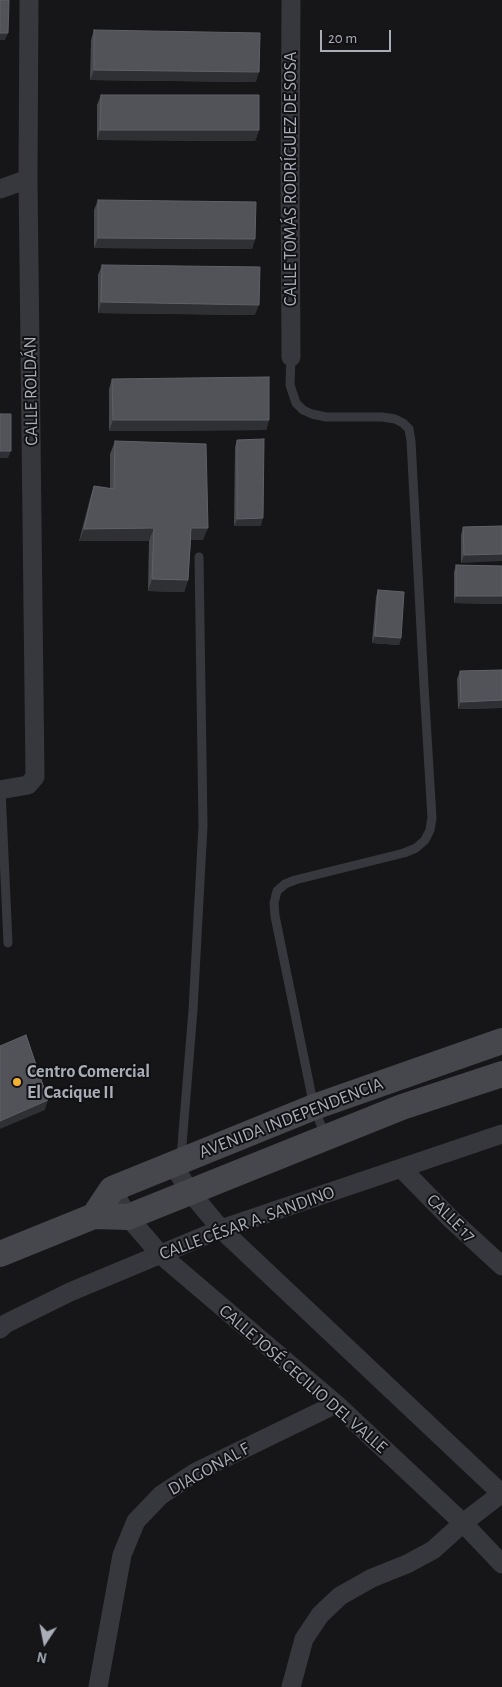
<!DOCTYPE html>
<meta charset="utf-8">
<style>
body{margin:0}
#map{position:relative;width:502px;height:1687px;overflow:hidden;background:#161618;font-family:"Alegreya Sans",sans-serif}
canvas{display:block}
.north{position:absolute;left:20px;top:1617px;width:50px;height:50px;-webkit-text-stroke:4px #111113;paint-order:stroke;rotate:191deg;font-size:14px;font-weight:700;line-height:20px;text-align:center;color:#a8adb8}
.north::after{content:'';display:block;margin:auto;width:18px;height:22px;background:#a8adb8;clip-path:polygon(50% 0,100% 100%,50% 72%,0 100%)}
.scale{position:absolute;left:320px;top:30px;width:71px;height:22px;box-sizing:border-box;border:2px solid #a8adb8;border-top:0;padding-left:6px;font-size:15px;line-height:18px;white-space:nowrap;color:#a8adb8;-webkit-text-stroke:4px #111113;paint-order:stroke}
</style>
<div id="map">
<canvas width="502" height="1687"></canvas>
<div class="north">N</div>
<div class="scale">20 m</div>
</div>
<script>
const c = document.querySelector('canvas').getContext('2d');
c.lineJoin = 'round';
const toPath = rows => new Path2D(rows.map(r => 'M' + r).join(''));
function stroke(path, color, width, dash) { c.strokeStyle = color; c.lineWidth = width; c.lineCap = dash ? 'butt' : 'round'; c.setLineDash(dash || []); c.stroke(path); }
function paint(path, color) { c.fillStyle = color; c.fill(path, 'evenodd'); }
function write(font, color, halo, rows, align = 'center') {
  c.font = font + ' "Alegreya Sans",sans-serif'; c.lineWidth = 4; c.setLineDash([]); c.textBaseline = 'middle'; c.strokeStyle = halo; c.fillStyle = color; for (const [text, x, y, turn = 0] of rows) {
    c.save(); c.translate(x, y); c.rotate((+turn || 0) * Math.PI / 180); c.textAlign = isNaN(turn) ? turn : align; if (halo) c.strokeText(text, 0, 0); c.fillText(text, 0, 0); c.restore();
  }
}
const service = toPath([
 [291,357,290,385,296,403,303,410,312,414,326,417,382,417,395,419,403,423,409,429,411,441,424,686,432,818,430,830,425,840,416,848,404,853,295,880,285,884,277,891,274,903,275,916,314,1107,325,1136],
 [1,790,8,943],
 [181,1157,193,1010,203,826,199,557]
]);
const minor = toPath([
 [0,189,28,179],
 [291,357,290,173,291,0],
 [0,790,28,785,35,777,28,179,29,0],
 [172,1163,190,1192,221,1229,502,1494],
 [401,1168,452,1220,502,1266],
 [112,1189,128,1217,160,1254,336,1404,463,1523,502,1564],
 [0,1329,5,1324,70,1292,221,1229,502,1134],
 [98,1687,122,1555,136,1521,161,1495,196,1472,336,1404],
 [291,1687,304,1639,320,1615,340,1596,372,1578,407,1564,433,1550,463,1523,502,1493]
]);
const secondary = toPath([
 [94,1216,112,1189,314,1107,502,1041],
 [0,1254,94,1216,128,1217,402,1107,502,1074]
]);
const wall = toPath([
 [94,30,256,82,90,80,91,40],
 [101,95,259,130,255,141,97,140,97,105],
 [98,200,255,239,252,249,94,248,94,210],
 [102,265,255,315,98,313,98,275],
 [112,379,269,420,266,430,109,431,109,389],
 [237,440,261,526,234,526,235,447],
 [115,441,203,540,191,540,188,580,184,592,148,591,149,541,79,541,90,499,94,486,110,489,110,454],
 [502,526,461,563,461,535,463,527],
 [456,565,502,566,502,604,454,603,454,572],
 [378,590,401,638,399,645,372,643,376,597],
 [502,670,502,708,458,709,457,679,460,671]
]);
const shadedWall = toPath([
 [0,33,8,33,5,40,0,40],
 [94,70,259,72,256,82,90,80],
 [100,130,259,130,255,141,97,140],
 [98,238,255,239,252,249,94,248],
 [101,302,259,305,255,315,98,313],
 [113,420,269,420,266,430,109,431],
 [0,451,11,451,8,458,0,458],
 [263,518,261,526,234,526,237,519],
 [154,528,149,541,79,541,84,529],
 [191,528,208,528,203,540,187,540],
 [502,554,502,561,461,563,464,555],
 [152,579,188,580,184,592,148,591],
 [456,596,502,596,502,604,454,603],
 [375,636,401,638,399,645,372,643],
 [502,700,502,708,458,709,461,702],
 [48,1100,45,1110,0,1129,0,1121]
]);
const building = toPath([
 [0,0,9,0,8,33,0,33,0,0],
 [94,30,260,33,259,72,94,70,94,30],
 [101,95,259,95,259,130,100,130,101,95],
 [98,200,256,202,255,239,98,238,98,200],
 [102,265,260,267,259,305,101,302,102,265],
 [269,377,269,420,113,420,112,379,269,377],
 [0,414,11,414,11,451,0,451,0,414],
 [264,439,263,518,237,519,237,440,264,439],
 [115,441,206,444,208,528,191,528,188,580,152,579,154,528,84,529,94,486,114,489,115,441],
 [502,526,502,554,464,555,463,527,502,526],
 [456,565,502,566,502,596,456,596,456,565],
 [378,590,404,592,401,638,375,636,378,590],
 [502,670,502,700,461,702,460,671,502,670],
 [26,1035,48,1100,0,1121,0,1046,26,1035]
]);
const markers = [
 [17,1082,5,"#f2b134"]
];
const streetNames = [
 ["CALLE TOMÁS RODRÍGUEZ DE SOSA",291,179,-90],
 ["CALLE ROLDÁN",31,391,-91],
 ["AVENIDA INDEPENDENCIA",291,1118,-21],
 ["CALLE 17",451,1218,44],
 ["CALLE CÉSAR A. SANDINO",247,1223,-20],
 ["CALLE JOSÉ CECILIO DEL VALLE",303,1379,41],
 ["DIAGONAL F",209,1469,-29]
];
const poiNames = [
 ["Centro Comercial",27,1072],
 ["El Cacique II",27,1093]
];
stroke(service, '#37383d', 9);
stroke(minor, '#37383d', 19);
stroke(secondary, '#45474d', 26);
paint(wall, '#47494d');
paint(shadedWall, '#2f3033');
paint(building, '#525359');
stroke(building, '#5f6168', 1);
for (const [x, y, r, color] of markers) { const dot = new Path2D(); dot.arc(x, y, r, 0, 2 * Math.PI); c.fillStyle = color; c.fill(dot); stroke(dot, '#111113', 2); }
write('18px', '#a8adb8', '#111113', streetNames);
write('bold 18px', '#a8adb8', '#111113', poiNames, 'left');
</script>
